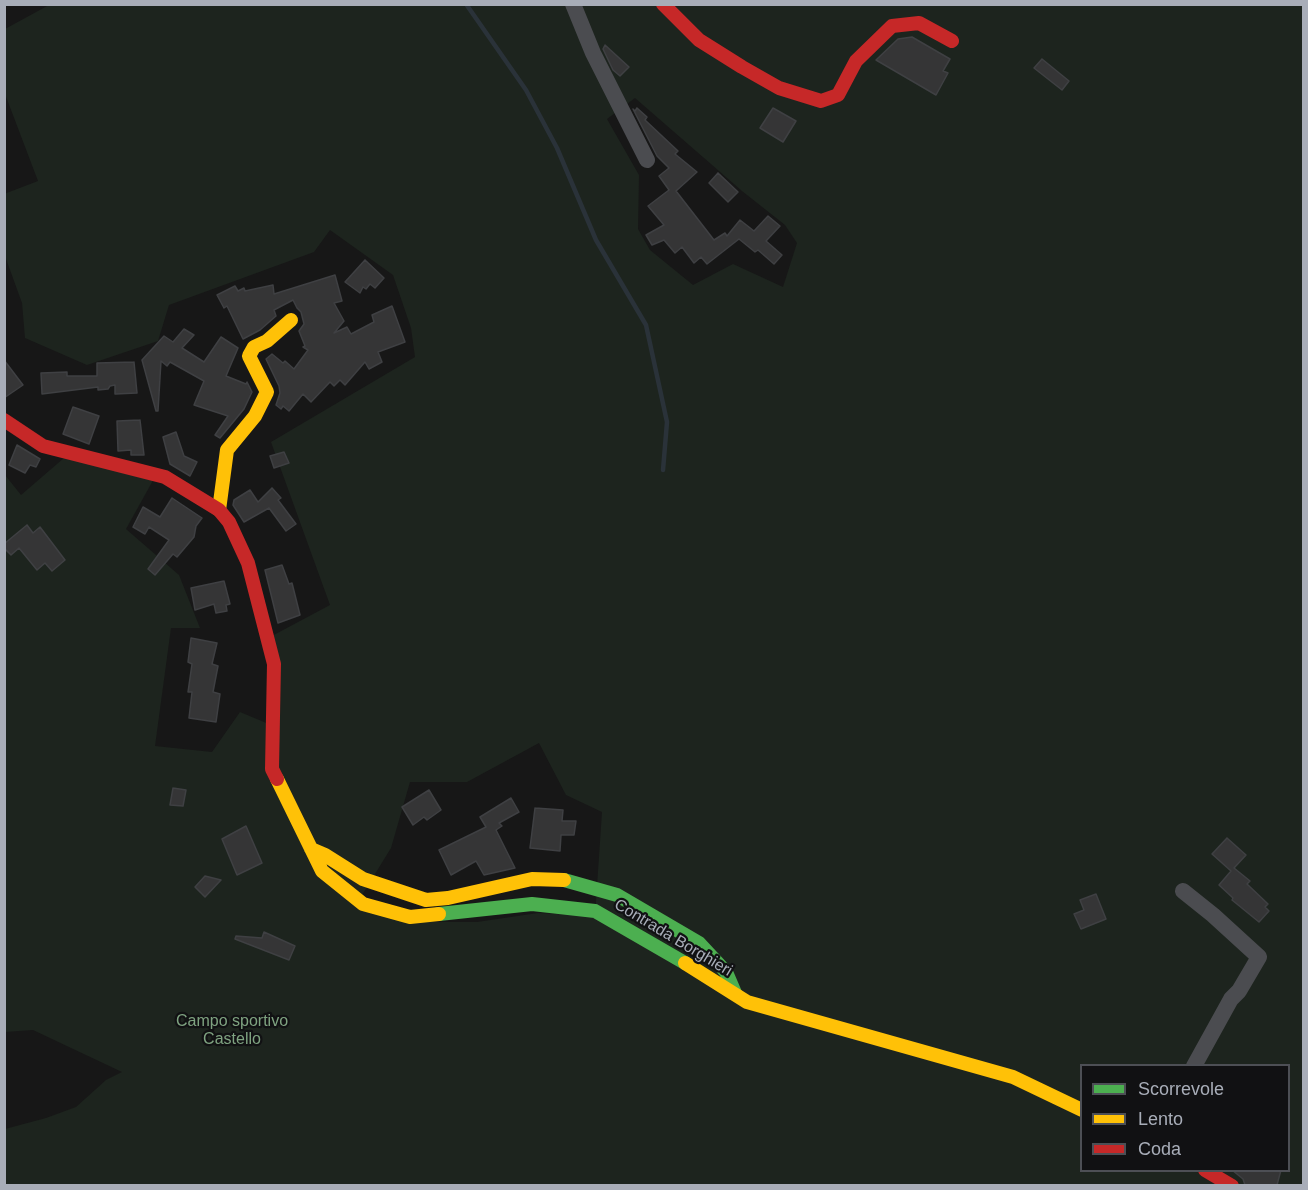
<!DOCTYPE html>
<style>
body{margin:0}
#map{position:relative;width:1308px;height:1190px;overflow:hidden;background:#171717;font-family:Helvetica,sans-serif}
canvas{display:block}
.frame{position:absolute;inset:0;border:6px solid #a8adb8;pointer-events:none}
.legend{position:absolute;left:1080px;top:1064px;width:210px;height:108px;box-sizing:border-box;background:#111113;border:2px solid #4d4f55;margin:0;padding:8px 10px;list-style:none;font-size:18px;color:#a8adb8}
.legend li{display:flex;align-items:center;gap:12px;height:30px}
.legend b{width:30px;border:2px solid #4d4f55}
</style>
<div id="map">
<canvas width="1308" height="1190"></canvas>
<div class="frame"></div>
<ul class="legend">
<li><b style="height:8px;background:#4caf50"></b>Scorrevole</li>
<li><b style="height:8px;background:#ffc107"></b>Lento</li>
<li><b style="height:8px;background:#c62828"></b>Coda</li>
</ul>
</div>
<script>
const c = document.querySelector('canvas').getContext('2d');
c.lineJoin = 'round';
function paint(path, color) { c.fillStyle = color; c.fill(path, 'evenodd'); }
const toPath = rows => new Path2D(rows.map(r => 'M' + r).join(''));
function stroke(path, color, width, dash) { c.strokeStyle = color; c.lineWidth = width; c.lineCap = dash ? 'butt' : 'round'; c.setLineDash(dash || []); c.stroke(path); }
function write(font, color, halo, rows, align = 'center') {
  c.font = font + ' Helvetica,sans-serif'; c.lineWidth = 4.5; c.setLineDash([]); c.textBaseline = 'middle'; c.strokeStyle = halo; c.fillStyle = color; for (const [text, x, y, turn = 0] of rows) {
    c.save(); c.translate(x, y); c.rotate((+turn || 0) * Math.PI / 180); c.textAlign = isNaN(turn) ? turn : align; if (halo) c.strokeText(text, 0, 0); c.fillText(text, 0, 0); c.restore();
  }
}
const green = toPath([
 [49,5,1303,5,1303,1185,5,1185,5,1129,46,1118,76,1107,106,1080,122,1072,33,1030,5,1032,5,475,21,495,64,458,156,475,126,529,179,575,200,628,171,628,155,746,212,752,240,712,276,727,270,637,330,605,271,442,415,357,411,328,393,275,330,230,314,252,169,305,158,341,87,365,25,338,22,303,5,256,4,194,38,181,5,94,5,29],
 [635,98,742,191,785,225,797,243,783,287,733,264,693,285,650,250,638,229,639,175,607,119],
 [539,743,566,795,602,812,595,916,538,913,477,922,421,922,359,900,391,848,410,782,467,782],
 [1082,1066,1288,1066,1288,1170,1082,1170]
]);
const stream = toPath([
 [466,4,526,90,557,148,596,240,646,325,667,422,663,470]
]);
const building = toPath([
 [912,37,950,59,943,71,948,73,936,95,876,60,898,39,912,37],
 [605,45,629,67,620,76,613,70,603,49,605,45],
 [1042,59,1069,81,1062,90,1034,68,1042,59],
 [637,108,647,117,645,120,678,151,675,154,697,172,676,191,714,240,725,233,727,236,740,220,754,231,768,216,780,226,766,241,782,255,774,264,758,250,755,252,739,239,707,264,701,257,694,263,682,247,675,253,664,240,652,245,646,235,664,225,648,206,669,190,659,176,669,168,657,156,633,109,635,111,637,108],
 [773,108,796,121,783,142,760,128,773,108],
 [718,173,738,192,728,202,709,183,718,173],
 [365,260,384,278,375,288,370,284,366,289,363,287,360,293,345,282,365,260],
 [335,275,342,301,334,303,344,321,334,333,347,327,351,334,374,322,372,315,392,306,405,342,378,352,382,362,369,369,365,362,345,385,340,380,334,386,330,382,311,402,303,394,289,411,283,406,281,409,276,405,280,393,279,386,266,359,272,354,283,363,285,361,294,369,308,350,303,347,305,346,299,331,304,324,301,312,297,308,293,300,274,310,276,316,260,330,243,339,227,306,224,308,217,295,235,286,238,291,244,288,245,291,273,285,274,294,335,275],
 [184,329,194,335,182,348,204,362,221,337,238,348,226,376,246,384,247,382,252,392,244,409,220,438,215,435,228,416,194,405,204,381,170,362,167,366,161,361,158,411,156,411,142,360,164,336,173,342,184,329],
 [4,360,23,385,4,398,4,360],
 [134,362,137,393,115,394,115,385,110,386,108,389,98,390,98,387,42,394,41,373,67,372,67,376,97,376,97,363,134,362],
 [73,407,99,416,89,444,63,434,73,407],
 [140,420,144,455,131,455,131,450,118,451,117,421,140,420],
 [176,432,184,456,197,462,190,476,170,464,163,437,176,432],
 [17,445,40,459,36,467,30,465,25,473,9,465,17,445],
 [284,452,289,463,274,468,270,456,284,452],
 [272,488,281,498,278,500,296,524,286,531,269,508,244,522,233,505,234,500,250,490,258,502,272,488],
 [172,498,202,518,196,526,194,537,177,557,173,554,155,575,148,569,169,540,149,527,145,534,133,527,143,507,160,517,172,498],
 [27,525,33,533,40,527,65,560,52,571,45,563,37,570,19,548,11,555,4,548,4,544,27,525],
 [282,565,289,584,292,583,300,615,278,623,265,570,282,565],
 [224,581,230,604,226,605,227,611,216,613,214,604,195,610,191,588,224,581],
 [191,638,217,643,212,664,218,666,213,692,220,694,216,722,189,718,192,692,188,692,192,664,188,662,191,638],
 [173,788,186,790,183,806,170,805,173,788],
 [429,790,441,810,427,820,424,817,413,825,402,807,429,790],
 [511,798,519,812,499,823,502,826,496,830,515,868,484,875,476,861,451,875,439,850,486,827,480,817,511,798],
 [535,808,563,810,562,821,576,821,574,835,561,835,560,851,530,848,535,808],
 [246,826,262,863,237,875,222,839,246,826],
 [1227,838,1246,855,1234,868,1250,881,1247,884,1268,904,1265,907,1269,911,1259,922,1232,900,1233,898,1219,885,1231,871,1212,854,1227,838],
 [205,876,221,880,205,897,195,887,205,876],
 [1096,894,1106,919,1081,929,1074,914,1084,910,1080,900,1096,894],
 [264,932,295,946,289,960,235,939,236,936,262,938,264,932],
 [1232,1170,1281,1170,1277,1185,1245,1185,1243,1179,1232,1170]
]);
const street = toPath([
 [573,4,593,53,647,160],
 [1183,891,1213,915,1259,957,1239,991,1231,999,1194,1066]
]);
const fast = toPath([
 [564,880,617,895,699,943,726,972,735,993],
 [439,914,532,904,595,911,685,963]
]);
const slow = toPath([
 [219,510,227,450,255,416,267,392,249,356,254,347,267,341,291,320],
 [277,779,322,871,363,904,410,917,439,914],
 [311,849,325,855,363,879,426,900,448,898,532,879,564,880],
 [685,963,747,1002,1013,1077,1082,1110]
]);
const jam = toPath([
 [663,4,699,40,742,67,779,88,821,101,838,95,856,61,892,26,919,23,952,41],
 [4,420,43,446,165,477,219,510,229,522,248,563,274,664,272,769,277,779],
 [1205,1170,1232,1186]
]);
const streetNames = [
 ["Contrada Borghieri",673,938,31]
];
const parkNames = [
 ["Campo sportivo",232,1022],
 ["Castello",232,1040]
];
paint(green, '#1d241e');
stroke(stream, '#2a3239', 4.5);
paint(building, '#353536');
stroke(building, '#3f4043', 1.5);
stroke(street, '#4b4c50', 16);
stroke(fast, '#4caf50', 14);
stroke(slow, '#ffc107', 14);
stroke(jam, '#c62828', 14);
write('16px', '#a8adb8', '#111113', streetNames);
write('16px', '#7fa381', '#111113', parkNames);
</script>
